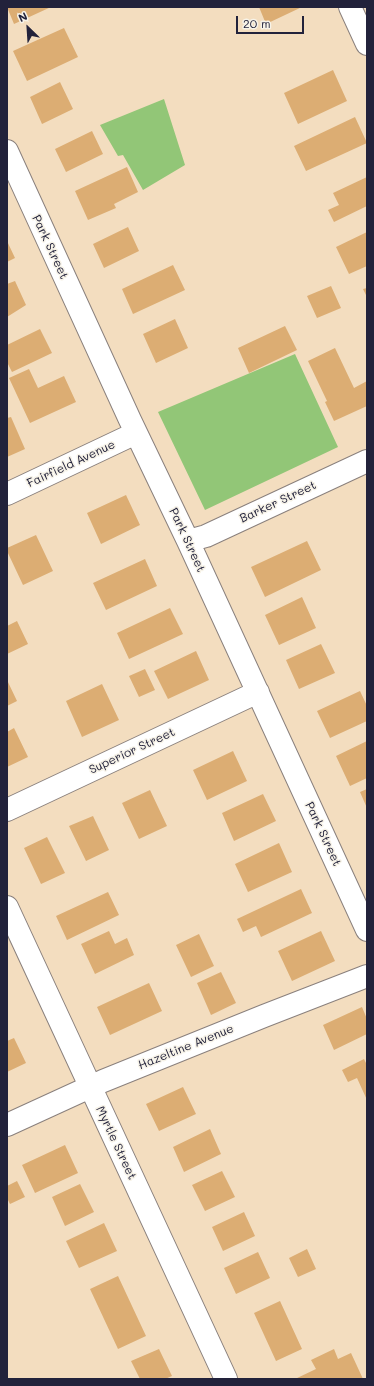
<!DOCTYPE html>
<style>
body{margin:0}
#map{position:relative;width:374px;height:1386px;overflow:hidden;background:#f3ddbf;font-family:Mali,sans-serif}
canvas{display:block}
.frame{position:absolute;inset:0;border:8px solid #22223b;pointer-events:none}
.north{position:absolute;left:8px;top:8px;width:40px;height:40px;-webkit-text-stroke:3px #f7f3e8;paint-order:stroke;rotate:335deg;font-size:11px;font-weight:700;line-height:16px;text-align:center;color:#22223b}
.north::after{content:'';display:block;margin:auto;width:14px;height:18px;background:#22223b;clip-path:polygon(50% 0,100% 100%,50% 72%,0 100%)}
.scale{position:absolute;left:236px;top:16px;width:68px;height:18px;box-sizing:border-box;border:2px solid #22223b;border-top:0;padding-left:5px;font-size:12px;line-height:14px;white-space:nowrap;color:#22223b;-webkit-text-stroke:3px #f7f3e8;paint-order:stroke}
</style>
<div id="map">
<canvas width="374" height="1386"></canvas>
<div class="frame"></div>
<div class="north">N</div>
<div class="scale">20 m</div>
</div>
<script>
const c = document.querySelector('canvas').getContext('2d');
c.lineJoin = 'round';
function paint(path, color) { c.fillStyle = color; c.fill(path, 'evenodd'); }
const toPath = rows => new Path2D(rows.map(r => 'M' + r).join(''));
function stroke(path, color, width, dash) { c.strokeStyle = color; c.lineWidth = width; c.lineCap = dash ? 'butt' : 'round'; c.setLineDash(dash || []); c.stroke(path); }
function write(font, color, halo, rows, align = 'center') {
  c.font = font + ' Mali,sans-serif'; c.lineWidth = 3; c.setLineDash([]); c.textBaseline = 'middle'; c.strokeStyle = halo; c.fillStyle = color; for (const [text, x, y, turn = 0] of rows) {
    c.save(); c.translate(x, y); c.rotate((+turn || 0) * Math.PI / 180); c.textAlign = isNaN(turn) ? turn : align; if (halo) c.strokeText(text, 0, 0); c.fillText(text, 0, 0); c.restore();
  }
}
const green = toPath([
 [164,99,185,165,143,190,123,155,118,156,100,125],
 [295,354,338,447,205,510,158,412]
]);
const building = toPath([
 [7,7,51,7,14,24],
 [259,7,302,7,266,24],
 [64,28,78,57,27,81,13,51],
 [333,70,347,101,298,124,284,93],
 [60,82,73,109,42,124,30,97],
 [355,117,367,143,306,171,294,146],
 [92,131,103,154,66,172,55,149],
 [127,167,138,192,114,204,116,208,88,220,75,191],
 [367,177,367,206,334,222,328,210,339,205,333,193],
 [128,227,139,251,104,268,93,244],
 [367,232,367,266,349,274,336,247],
 [7,241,15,258,7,262],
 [173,265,185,290,133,314,122,289],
 [15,281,26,305,7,317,7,284],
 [331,286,341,308,317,318,307,296],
 [367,288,367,297,363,289],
 [175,319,188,348,156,363,143,334],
 [285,326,297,350,249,373,238,348],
 [40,329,52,353,12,372,7,362,7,345],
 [335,348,354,388,367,381,367,406,334,421,325,402,327,401,308,361],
 [29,369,38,388,64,376,76,402,30,423,9,378],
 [11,417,25,449,7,457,7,418],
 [126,495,140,525,101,544,87,513],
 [36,535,53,571,23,585,7,551,7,548],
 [307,541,321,570,265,597,251,567],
 [145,559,157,586,106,610,93,583],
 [302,597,316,628,279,645,265,615],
 [170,608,183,634,129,659,117,633],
 [17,621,28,644,7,654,7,626],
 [321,644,335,673,299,689,286,660],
 [196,651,209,680,168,699,154,671],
 [145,669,155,690,139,697,129,676],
 [7,680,17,701,7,706],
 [102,684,119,720,82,737,66,701],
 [360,691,367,706,367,721,330,738,317,711],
 [14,728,28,757,7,767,7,732],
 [367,741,367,778,350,786,336,756],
 [233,751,247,781,207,800,193,770],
 [367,789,367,808,360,792],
 [150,790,167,826,139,839,122,803],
 [263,794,276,821,234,841,222,813],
 [93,816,109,850,86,861,69,826],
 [47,837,65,873,41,884,24,848],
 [279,843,292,872,248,892,235,864],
 [301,889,312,913,261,937,256,926,243,932,237,919],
 [108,892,119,915,67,940,56,916],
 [109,931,115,944,127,938,134,955,95,974,81,944],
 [321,931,335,961,292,981,278,951],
 [199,934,214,966,191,977,176,945],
 [221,972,236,1003,211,1015,197,983],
 [149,983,162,1011,110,1035,97,1007],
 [362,1007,367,1019,367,1034,334,1050,323,1025],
 [14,1038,26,1063,7,1072,7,1041],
 [364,1059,367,1065,367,1100,357,1078,348,1082,342,1070],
 [183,1087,196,1114,159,1131,146,1104],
 [210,1129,221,1154,184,1172,173,1147],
 [65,1145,78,1173,35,1193,22,1165],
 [222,1171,235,1197,205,1211,192,1185],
 [17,1181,25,1197,10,1204,7,1198,7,1186],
 [80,1184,94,1212,65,1226,52,1197],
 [244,1212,255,1236,223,1251,212,1227],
 [104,1223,117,1251,79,1268,66,1241],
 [307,1249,316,1269,298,1277,289,1258],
 [258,1252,270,1278,236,1294,224,1268],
 [118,1276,146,1336,118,1349,90,1289],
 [280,1301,302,1349,276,1361,254,1313],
 [159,1349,172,1376,165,1379,140,1379,131,1361],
 [334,1349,338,1359,351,1353,363,1379,295,1379,316,1369,311,1360]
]);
const street = toPath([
 [350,7,367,44],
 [7,151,130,420,188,541,367,930],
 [7,494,136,433],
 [188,541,206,536,367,461],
 [7,810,258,692],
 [7,907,226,1379],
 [7,1125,103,1081,264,1016,367,976]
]);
const streetNames = [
 ["Park Street",50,247,65],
 ["Fairfield Avenue",71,464,-25],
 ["Barker Street",278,502,-25],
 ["Park Street",187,540,65],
 ["Superior Street",132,751,-25],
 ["Park Street",323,834,65],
 ["Hazeltine Avenue",186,1047,-22],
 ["Myrtle Street",116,1143,65]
];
paint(green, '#92c677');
paint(building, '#dcad73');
stroke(street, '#8a807d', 24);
stroke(street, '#fff', 22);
write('12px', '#22223b', '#f7f3e8', streetNames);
</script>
